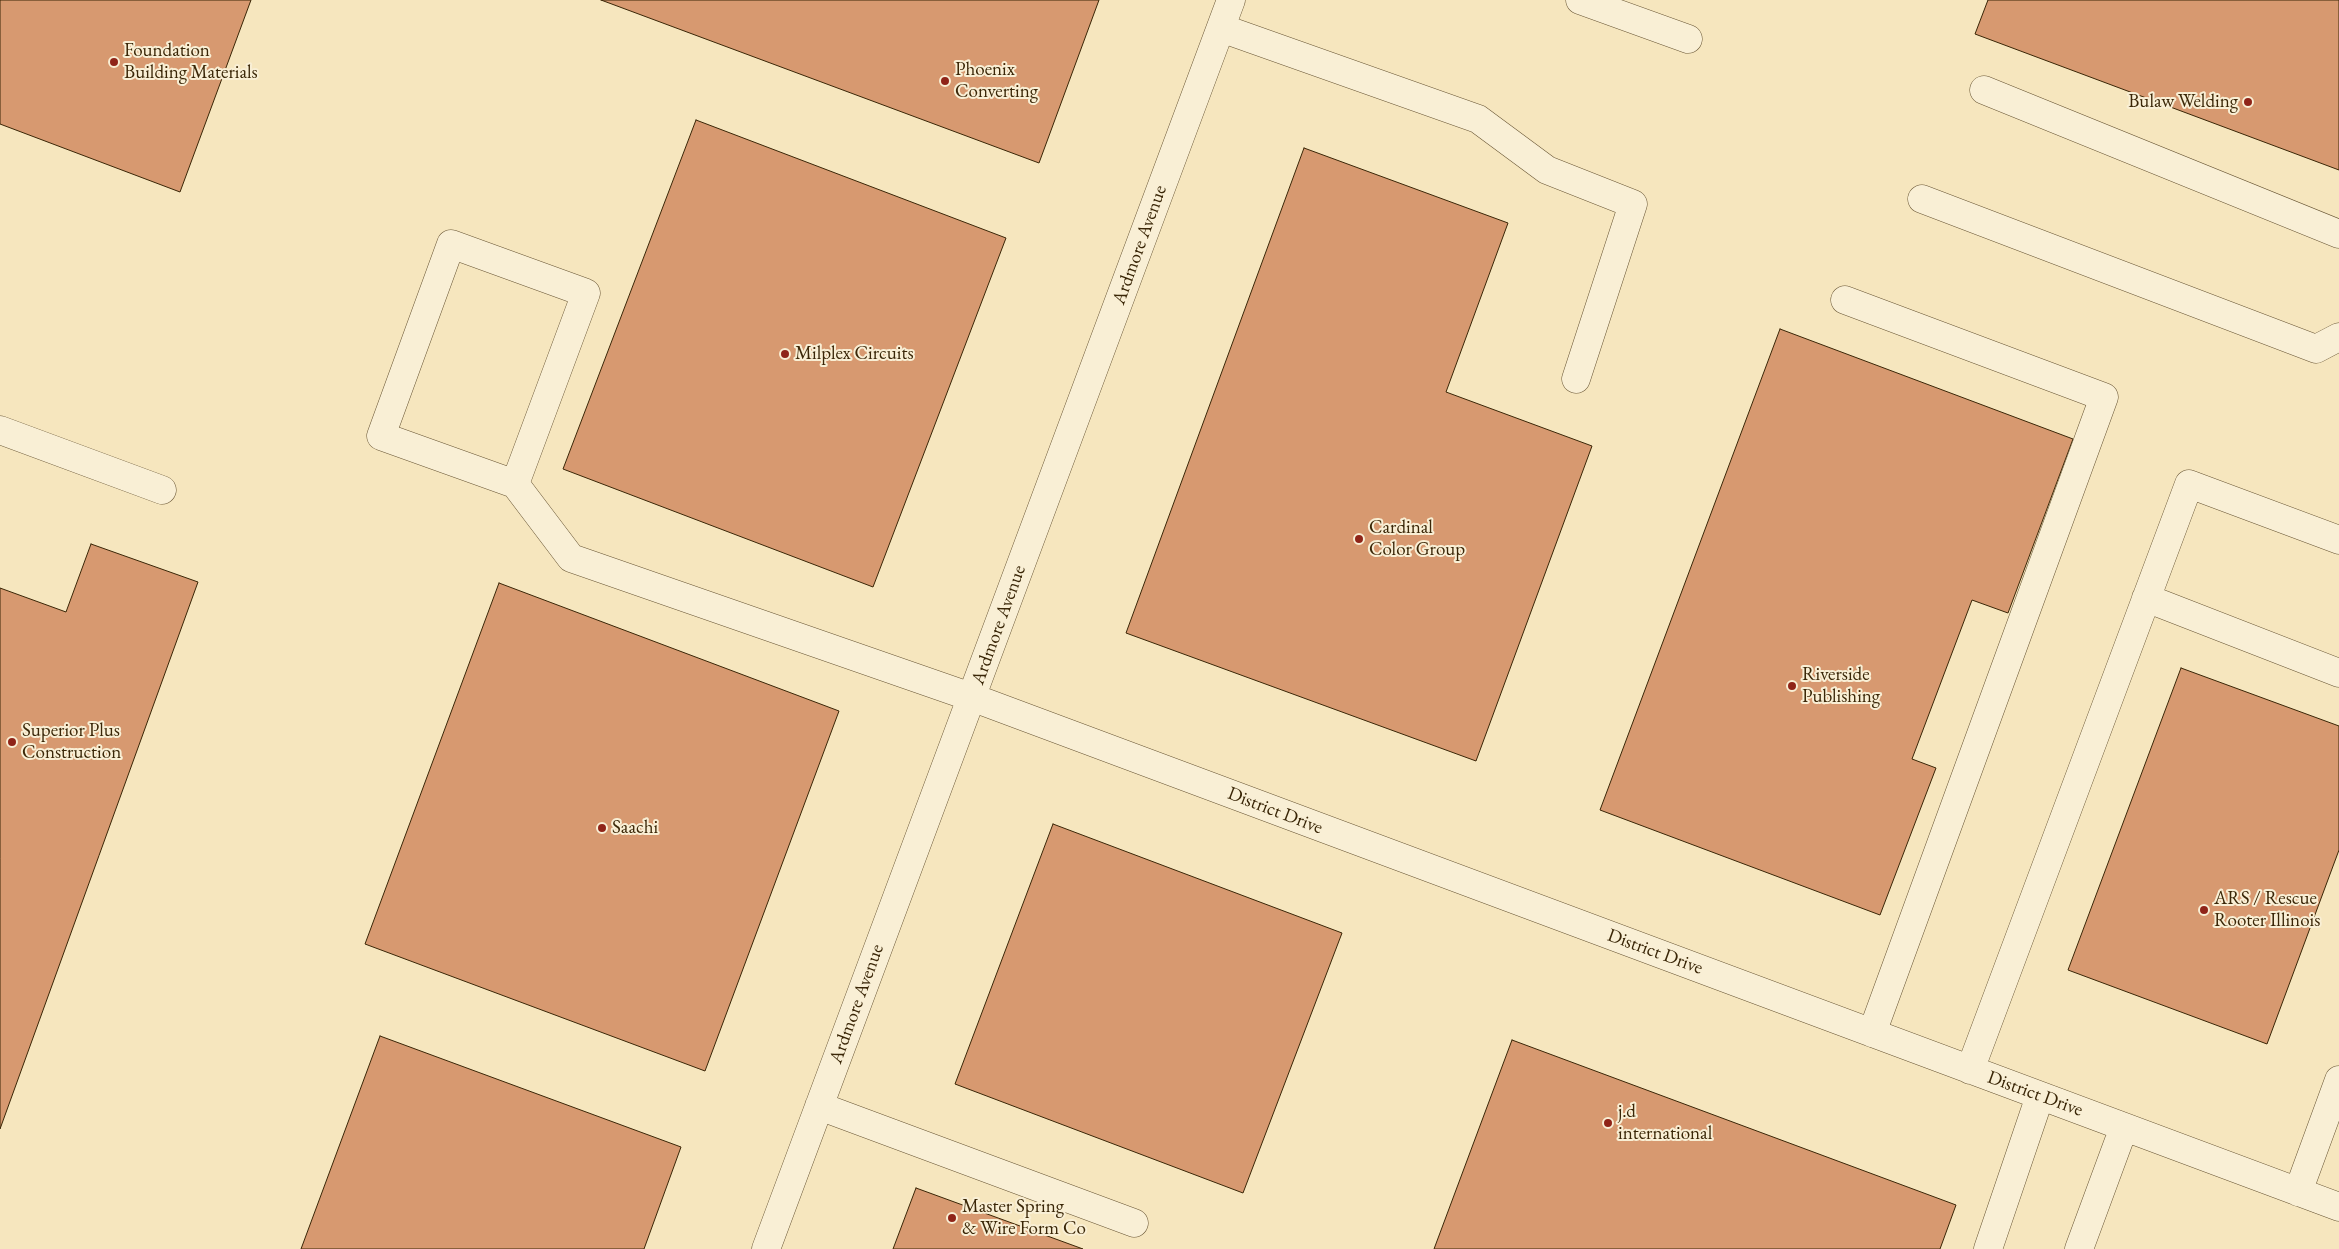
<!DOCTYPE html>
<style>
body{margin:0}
canvas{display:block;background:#f6e6be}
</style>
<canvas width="2339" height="1249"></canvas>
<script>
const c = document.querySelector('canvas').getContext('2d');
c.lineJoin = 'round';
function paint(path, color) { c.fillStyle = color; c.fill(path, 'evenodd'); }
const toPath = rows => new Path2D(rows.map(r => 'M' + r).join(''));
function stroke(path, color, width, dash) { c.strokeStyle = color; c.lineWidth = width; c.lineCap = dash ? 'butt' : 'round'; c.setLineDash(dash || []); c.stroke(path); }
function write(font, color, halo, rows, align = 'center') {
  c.font = font + ' "EB Garamond",serif'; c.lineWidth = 4; c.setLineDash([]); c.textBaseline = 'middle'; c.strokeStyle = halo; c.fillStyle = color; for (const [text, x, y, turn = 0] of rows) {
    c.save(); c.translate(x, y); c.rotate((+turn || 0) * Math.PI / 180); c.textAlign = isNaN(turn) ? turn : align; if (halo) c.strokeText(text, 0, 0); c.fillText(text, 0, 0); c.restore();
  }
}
const building = toPath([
 [0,0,251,0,180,192,0,124,0,0],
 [601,0,1099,0,1039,163,601,0],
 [1988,0,2339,0,2339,170,1975,34,1988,0],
 [696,120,1006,238,873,587,563,469,696,120],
 [1304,148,1508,223,1446,392,1592,446,1476,761,1126,633,1304,148],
 [1780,329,2073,439,2008,613,1972,600,1912,759,1936,768,1880,915,1600,810,1780,329],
 [91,544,198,582,0,1129,0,588,66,612,91,544],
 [499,583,839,711,705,1071,365,944,499,583],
 [2181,668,2339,726,2339,850,2267,1044,2068,970,2181,668],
 [1053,824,1342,933,1243,1193,955,1084,1053,824],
 [380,1036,681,1147,644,1249,301,1249,380,1036],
 [1512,1040,1956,1205,1940,1249,1434,1249,1512,1040],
 [916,1188,1083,1249,893,1249,916,1188]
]);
const minor = toPath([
 [1580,0,1688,39],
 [1221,28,1478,119,1547,170,1633,204,1576,379],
 [1984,90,2339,234],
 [1922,199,2316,349,2339,337],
 [1845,300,2104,397,1872,1033],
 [0,430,162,490],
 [515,484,586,293,451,244,381,436,515,484,571,558,971,697,2339,1207],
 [2146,598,2339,673],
 [1970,1070,2189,484,2339,540],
 [819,1106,1134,1223],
 [2298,1192,2339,1080],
 [766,1249,1231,0],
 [1988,1249,2040,1096],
 [2079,1249,2124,1127]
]);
const markers = [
 [114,62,5,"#8f2418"],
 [945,81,5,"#8f2418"],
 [2248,102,5,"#8f2418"],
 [785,354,5,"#8f2418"],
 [1359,539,5,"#8f2418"],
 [1792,686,5,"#8f2418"],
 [12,742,5,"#8f2418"],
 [602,828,5,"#8f2418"],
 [2204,910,5,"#8f2418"],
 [1608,1123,5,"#8f2418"],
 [952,1218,5,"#8f2418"]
];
const poiNames = [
 ["Foundation",124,51],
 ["Building Materials",124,73],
 ["Phoenix",955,70],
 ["Converting",955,92],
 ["Bulaw Welding",2238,102,"right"],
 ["Milplex Circuits",795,354],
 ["Cardinal",1369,528],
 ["Color Group",1369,550],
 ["Riverside",1802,675],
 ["Publishing",1802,697],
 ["Superior Plus",22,731],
 ["Construction",22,753],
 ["Saachi",612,828],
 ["ARS / Rescue",2214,899],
 ["Rooter Illinois",2214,921],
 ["j.d",1618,1112],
 ["international",1618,1134],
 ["Master Spring",962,1207],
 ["& Wire Form Co",962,1229]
];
const streetNames = [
 ["Ardmore Avenue",1140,245,-70],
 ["Ardmore Avenue",999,625,-70],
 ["District Drive",1275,811,21],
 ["District Drive",1655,952,20],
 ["Ardmore Avenue",857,1004,-70],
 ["District Drive",2035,1094,20]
];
paint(building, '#d79970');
stroke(building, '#3a2607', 1);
stroke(minor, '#695635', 29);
stroke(minor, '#f9efd5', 28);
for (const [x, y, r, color] of markers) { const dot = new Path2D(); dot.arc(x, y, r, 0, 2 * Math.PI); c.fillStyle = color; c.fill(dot); stroke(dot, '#f9efd5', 2); }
write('19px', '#3a2607', '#f9efd5', poiNames, 'left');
write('19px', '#3a2607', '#f9efd5', streetNames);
</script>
